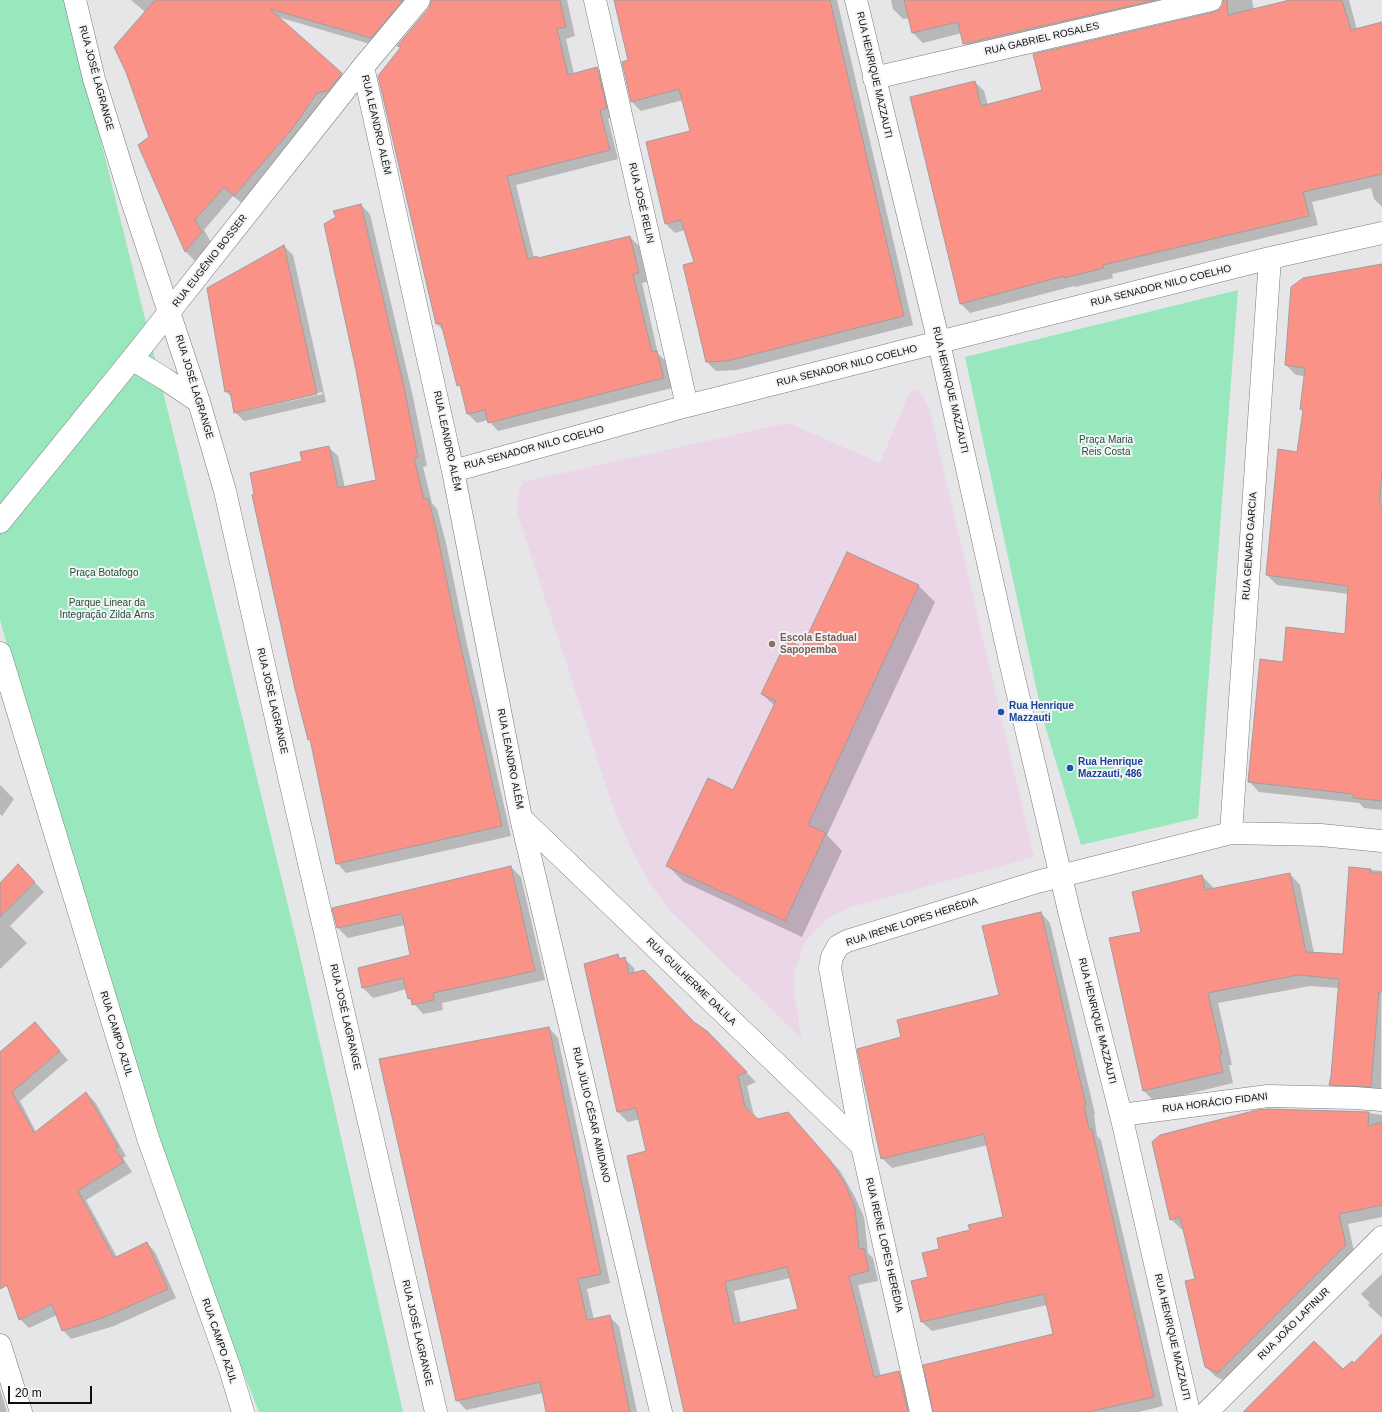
<!DOCTYPE html>
<meta charset="utf-8">
<style>
body{margin:0}
#map{position:relative;width:1382px;height:1412px;overflow:hidden;background:#e6e6e8;font-family:Helvetica,sans-serif}
canvas{display:block}
.scale{position:absolute;left:8px;top:1386px;width:84px;height:18px;box-sizing:border-box;border:2px solid #0e0f0f;border-top:0;padding-left:5px;font-size:12px;line-height:14px;white-space:nowrap;color:#0e0f0f;-webkit-text-stroke:3px #f3f4f5;paint-order:stroke}
</style>
<div id="map">
<canvas width="1382" height="1412"></canvas>
<div class="scale">20 m</div>
</div>
<script>
const c = document.querySelector('canvas').getContext('2d');
c.lineJoin = 'round';
function paint(path, color) { c.fillStyle = color; c.fill(path, 'evenodd'); }
const toPath = rows => new Path2D(rows.map(r => 'M' + r).join(''));
function stroke(path, color, width, dash) { c.strokeStyle = color; c.lineWidth = width; c.lineCap = dash ? 'butt' : 'round'; c.setLineDash(dash || []); c.stroke(path); }
function write(font, color, halo, rows, align = 'center') {
  c.font = font + ' Helvetica,sans-serif'; c.lineWidth = 4; c.setLineDash([]); c.textBaseline = 'middle'; c.strokeStyle = halo; c.fillStyle = color; for (const [text, x, y, turn = 0] of rows) {
    c.save(); c.translate(x, y); c.rotate((+turn || 0) * Math.PI / 180); c.textAlign = isNaN(turn) ? turn : align; if (halo) c.strokeText(text, 0, 0); c.fillText(text, 0, 0); c.restore();
  }
}
const education = toPath([
 [917,390,923,395,930,412,1034,857,851,907,828,918,810,935,804,944,796,967,794,974,794,994,802,1039,671,912,649,882,631,849,612,804,517,512,518,497,520,488,523,482,788,423,880,463,910,391]
]);
const green = toPath([
 [0,0,66,0,164,395,299,951,403,1412,259,1412,174,1198,92,942,0,620],
 [1238,290,1198,818,1081,845,1043,719,965,357]
]);
const shadow = toPath([
 [131,0,420,0,380,47,278,17,351,83,243,204,233,196,204,230,211,242,195,261,186,252,140,145,150,137,145,12],
 [432,0,567,0,575,36,566,39,574,74,597,68,606,78,615,117,608,119,618,159,516,185,534,258,539,259,630,237,639,246,647,282,642,283,658,354,666,361,672,388,498,431,488,420,477,423,468,414,462,389,458,385,444,331,437,324,401,49,398,46,430,8],
 [615,0,837,0,913,325,737,370,716,371,707,362,695,263,685,230,675,233,666,224,691,132,683,100,641,111,632,102,629,61],
 [891,0,1206,0,974,53,964,43,962,33,923,43,913,33,910,18,903,19,893,9],
 [1224,0,1252,0,1254,10,1293,0,1349,0,1357,30,1382,23,1382,207,1374,199,1371,188,1312,202,1318,225,1112,274,1113,278,1075,287,1074,286,970,313,960,303,975,82,984,91,988,105,1043,91,1214,13,1221,10,1224,4],
 [361,205,370,214,413,397,427,466,423,467,432,503,437,509,446,543,466,640,511,836,346,873,337,863,312,743,308,739,303,461,328,447,338,456,345,488,377,481],
 [284,246,293,255,326,402,244,421,235,412,232,397,226,392],
 [322,392,323,394,240,412,240,410],
 [1382,265,1382,810,1364,808,1359,803,1259,792,1249,781,1346,635,1349,594,1277,585,1267,575,1298,453,1304,412,1301,409,1305,376,1296,375,1286,365],
 [918,585,935,602,827,835,842,851,802,937,684,882,667,865,734,791,775,706,762,694,802,648],
 [0,785,14,799,2,816,0,814],
 [18,865,44,892,10,926,27,943,0,969,0,884],
 [511,867,521,877,545,980,442,1003,443,1010,423,1014,409,998,407,989,373,998,363,988,359,968,411,956,405,925,348,938,338,928],
 [1350,868,1382,871,1381,1097,1341,1095,1330,1085,1339,988,1310,986,1218,1003,1232,1065,1229,1065,1233,1083,1155,1102,1144,1091,1110,939,1142,933,1202,876,1213,887,1213,889,1290,874,1300,885,1314,953,1344,955],
 [1041,913,1050,923,1095,1114,1094,1115,1097,1136,1101,1140,1163,1406,1139,1412,934,1412,1054,1334,1047,1305,932,1331,922,1322,929,1278,940,1250,971,1231,1004,1218,988,1145,892,1168,882,1158,902,1038,1000,996],
 [618,956,622,959,624,958,634,968,635,973,695,1024,706,1032,756,1082,747,1086,754,1116,758,1120,797,1123,840,1171,854,1195,864,1217,868,1253,873,1258,878,1281,858,1285,881,1377,899,1373,909,1382,915,1412,685,1412,647,1152,640,1119,628,1122,618,1112,585,964],
 [790,1278,799,1309,741,1323,734,1291],
 [35,1023,68,1060,20,1101,36,1132,86,1093,95,1102,126,1156,123,1158,132,1172,86,1200,117,1257,147,1243,155,1252,176,1298,114,1326,71,1339,63,1330,57,1315,29,1328,20,1319,10,1290,6,1286,0,1272,0,1053],
 [549,1028,558,1038,610,1283,587,1289,594,1320,609,1316,619,1326,637,1412,547,1412,543,1393,466,1410,457,1400],
 [1269,1110,1354,1111,1382,1115,1382,1217,1348,1224,1355,1256,1228,1382,1216,1377,1206,1367,1196,1279,1184,1229,1181,1229,1171,1219],
 [1382,1274,1382,1318,1368,1305,1370,1303,1361,1294],
 [0,1389,7,1412,0,1412]
]);
const building = toPath([
 [155,0,403,0,371,38,270,9,342,73,328,91,317,93,292,129,234,196,224,187,195,220,202,232,185,252,138,145,149,137,126,72,114,47,155,0],
 [431,0,560,0,566,27,557,29,568,75,597,67,607,108,600,110,610,150,507,176,528,259,537,256,538,258,630,236,639,273,633,274,652,352,657,351,664,378,488,423,485,410,467,414,460,385,457,386,441,323,436,324,378,76,401,47,397,46,429,8,431,0],
 [614,0,830,0,904,316,727,361,706,362,683,265,694,262,681,220,665,224,646,142,690,131,679,89,631,102,622,62,628,60,614,0],
 [904,0,1156,0,963,44,958,22,912,33,904,0],
 [1223,0,1227,0,1228,15,1290,0,1342,0,1351,30,1382,22,1382,174,1303,192,1309,216,1103,265,1104,268,1064,278,1064,276,960,304,910,97,975,81,981,106,1042,90,1033,54,1214,12,1220,9,1223,4,1223,0],
 [361,204,404,387,418,457,414,458,424,499,428,498,437,533,457,630,502,826,336,864,310,739,308,740,295,689,252,495,254,494,250,473,302,461,300,452,329,446,338,488,376,480,356,370,324,224,336,217,333,211,361,204],
 [284,245,317,394,234,413,230,391,225,392,207,288,284,245],
 [1382,264,1382,474,1379,504,1382,504,1382,801,1353,798,1353,794,1248,782,1260,659,1283,662,1286,627,1345,634,1348,586,1266,575,1278,449,1297,452,1303,410,1300,409,1305,368,1285,365,1291,287,1303,278,1382,264],
 [847,552,919,585,808,825,826,833,785,921,666,866,708,778,733,790,776,701,761,694,787,640,802,647,847,552],
 [18,864,35,882,0,917,0,883,18,864],
 [511,866,535,971,433,993,434,1000,412,1005,411,998,408,999,403,978,362,988,358,968,410,955,402,914,337,928,332,908,511,866],
 [1349,867,1371,869,1370,873,1382,873,1382,992,1379,992,1371,1087,1329,1085,1331,1076,1339,979,1298,975,1208,993,1222,1054,1219,1055,1223,1072,1143,1091,1109,938,1141,932,1132,892,1202,875,1205,890,1290,873,1306,952,1343,954,1349,867],
 [1041,912,1086,1105,1084,1105,1089,1129,1092,1129,1154,1397,1088,1412,933,1412,923,1365,1053,1334,1044,1294,921,1322,911,1281,928,1277,922,1253,939,1249,937,1238,970,1230,968,1225,1003,1217,984,1134,881,1159,857,1049,901,1037,897,1020,999,995,982,926,1041,912],
 [618,954,619,959,625,957,629,974,644,970,694,1022,707,1031,747,1072,738,1076,745,1107,758,1119,788,1112,830,1160,845,1184,855,1207,859,1249,864,1248,869,1271,849,1276,874,1377,899,1371,908,1412,684,1412,627,1156,646,1151,636,1108,617,1112,584,964,618,954],
 [787,1267,798,1309,734,1324,725,1282,787,1267],
 [35,1022,60,1051,12,1092,34,1133,86,1092,118,1147,115,1149,124,1162,78,1191,114,1258,147,1242,168,1289,105,1317,62,1331,52,1304,19,1320,7,1285,0,1289,0,1052,35,1022],
 [549,1027,601,1274,578,1279,587,1320,610,1315,630,1412,546,1412,540,1382,456,1401,379,1059,549,1027],
 [1269,1109,1369,1112,1368,1126,1382,1122,1382,1205,1339,1214,1346,1245,1218,1373,1205,1367,1185,1281,1195,1279,1180,1217,1170,1220,1152,1142,1160,1135,1257,1110,1269,1109],
 [1382,1334,1382,1412,1243,1412,1314,1341,1343,1369,1352,1361,1354,1363,1382,1334]
]);
const minor = toPath([
 [75,0,94,79,132,201,199,402,225,491,290,781,436,1412],
 [595,0,687,406],
 [856,0,939,343,1010,661,1070,915,1121,1115,1189,1412],
 [363,67,453,471,521,818,661,1412],
 [874,78,1211,0],
 [132,359,165,379,199,402],
 [453,471,687,406,1270,258,1382,233],
 [0,522,132,359,363,67,419,0],
 [0,653,148,1138,230,1369,243,1412],
 [521,818,862,1146],
 [1231,833,1270,258],
 [1121,1115,1268,1096,1355,1098,1382,1100],
 [0,1345,21,1412],
 [921,1412,862,1146,830,968,832,957,838,946,847,941,1037,882,1231,833,1321,835,1382,841]
]);
const tertiary = toPath([
 [1207,1412,1382,1237]
]);
const markers = [
 [772,644,4,"#8d6e63"],
 [1001,712,4,"#1a4fb4"],
 [1070,768,4,"#1a4fb4"]
];
const streetNames = [
 ["RUA GABRIEL ROSALES",1042,39,-13],
 ["RUA HENRIQUE MAZZAUTI",874,75,77],
 ["RUA JOSÉ LAGRANGE",96,78,75],
 ["RUA LEANDRO ALÉM",376,125,77],
 ["RUA JOSÉ RELIN",641,203,77],
 ["RUA EUGÊNIO BOSSER",210,261,-52],
 ["RUA SENADOR NILO COELHO",1161,286,-14],
 ["RUA SENADOR NILO COELHO",847,366,-14],
 ["RUA JOSÉ LAGRANGE",194,387,73],
 ["RUA HENRIQUE MAZZAUTI",950,390,77],
 ["RUA LEANDRO ALÉM",447,441,78],
 ["RUA SENADOR NILO COELHO",534,448,-15],
 ["RUA GENARO GARCIA",1250,546,-86],
 ["RUA JOSÉ LAGRANGE",272,701,77],
 ["RUA LEANDRO ALÉM",510,759,79],
 ["RUA IRENE LOPES HERÉDIA",912,922,-18],
 ["RUA GUILHERME DALILA",691,982,44],
 ["RUA JOSÉ LAGRANGE",345,1017,77],
 ["RUA HENRIQUE MAZZAUTI",1097,1021,76],
 ["RUA CAMPO AZUL",116,1034,73],
 ["RUA HORÁCIO FIDANI",1215,1103,-7],
 ["RUA JÚLIO CÉSAR AMIDANO",591,1115,77],
 ["RUA IRENE LOPES HERÉDIA",884,1245,77],
 ["RUA JOÃO LAFINUR",1294,1324,-45],
 ["RUA JOSÉ LAGRANGE",417,1333,77],
 ["RUA HENRIQUE MAZZAUTI",1172,1337,77],
 ["RUA CAMPO AZUL",219,1341,71]
];
const parkNames = [
 ["Praça Maria",1106,440],
 ["Reis Costa",1106,452],
 ["Praça Botafogo",104,573],
 ["Parque Linear da",107,603],
 ["Integração Zilda Arns",107,615]
];
const educationNames = [
 ["Escola Estadual",780,638],
 ["Sapopemba",780,650]
];
const transitNames = [
 ["Rua Henrique",1009,706],
 ["Mazzauti",1009,718],
 ["Rua Henrique",1078,762],
 ["Mazzauti, 486",1078,774]
];
paint(education, '#ead6e6');
paint(green, '#99e8bd');
paint(shadow, '#0003');
paint(building, '#fb9287');
stroke(building, '#9f9d9d', 1);
stroke(minor, '#7a7a7b', 23);
stroke(tertiary, '#7a7a7b', 23);
stroke(minor, '#fff', 22);
stroke(tertiary, '#fff', 22);
for (const [x, y, r, color] of markers) { const dot = new Path2D(); dot.arc(x, y, r, 0, 2 * Math.PI); c.fillStyle = color; c.fill(dot); stroke(dot, '#f3f4f5', 1.5); }
write('10px', '#0e0f0f', '#f3f4f5', streetNames);
write('10px', '#214e37', '#f3f4f5', parkNames);
write('bold 10px', '#785e54', '#f3f4f5', educationNames, 'left');
write('bold 10px', '#164399', '#f3f4f5', transitNames, 'left');
</script>
